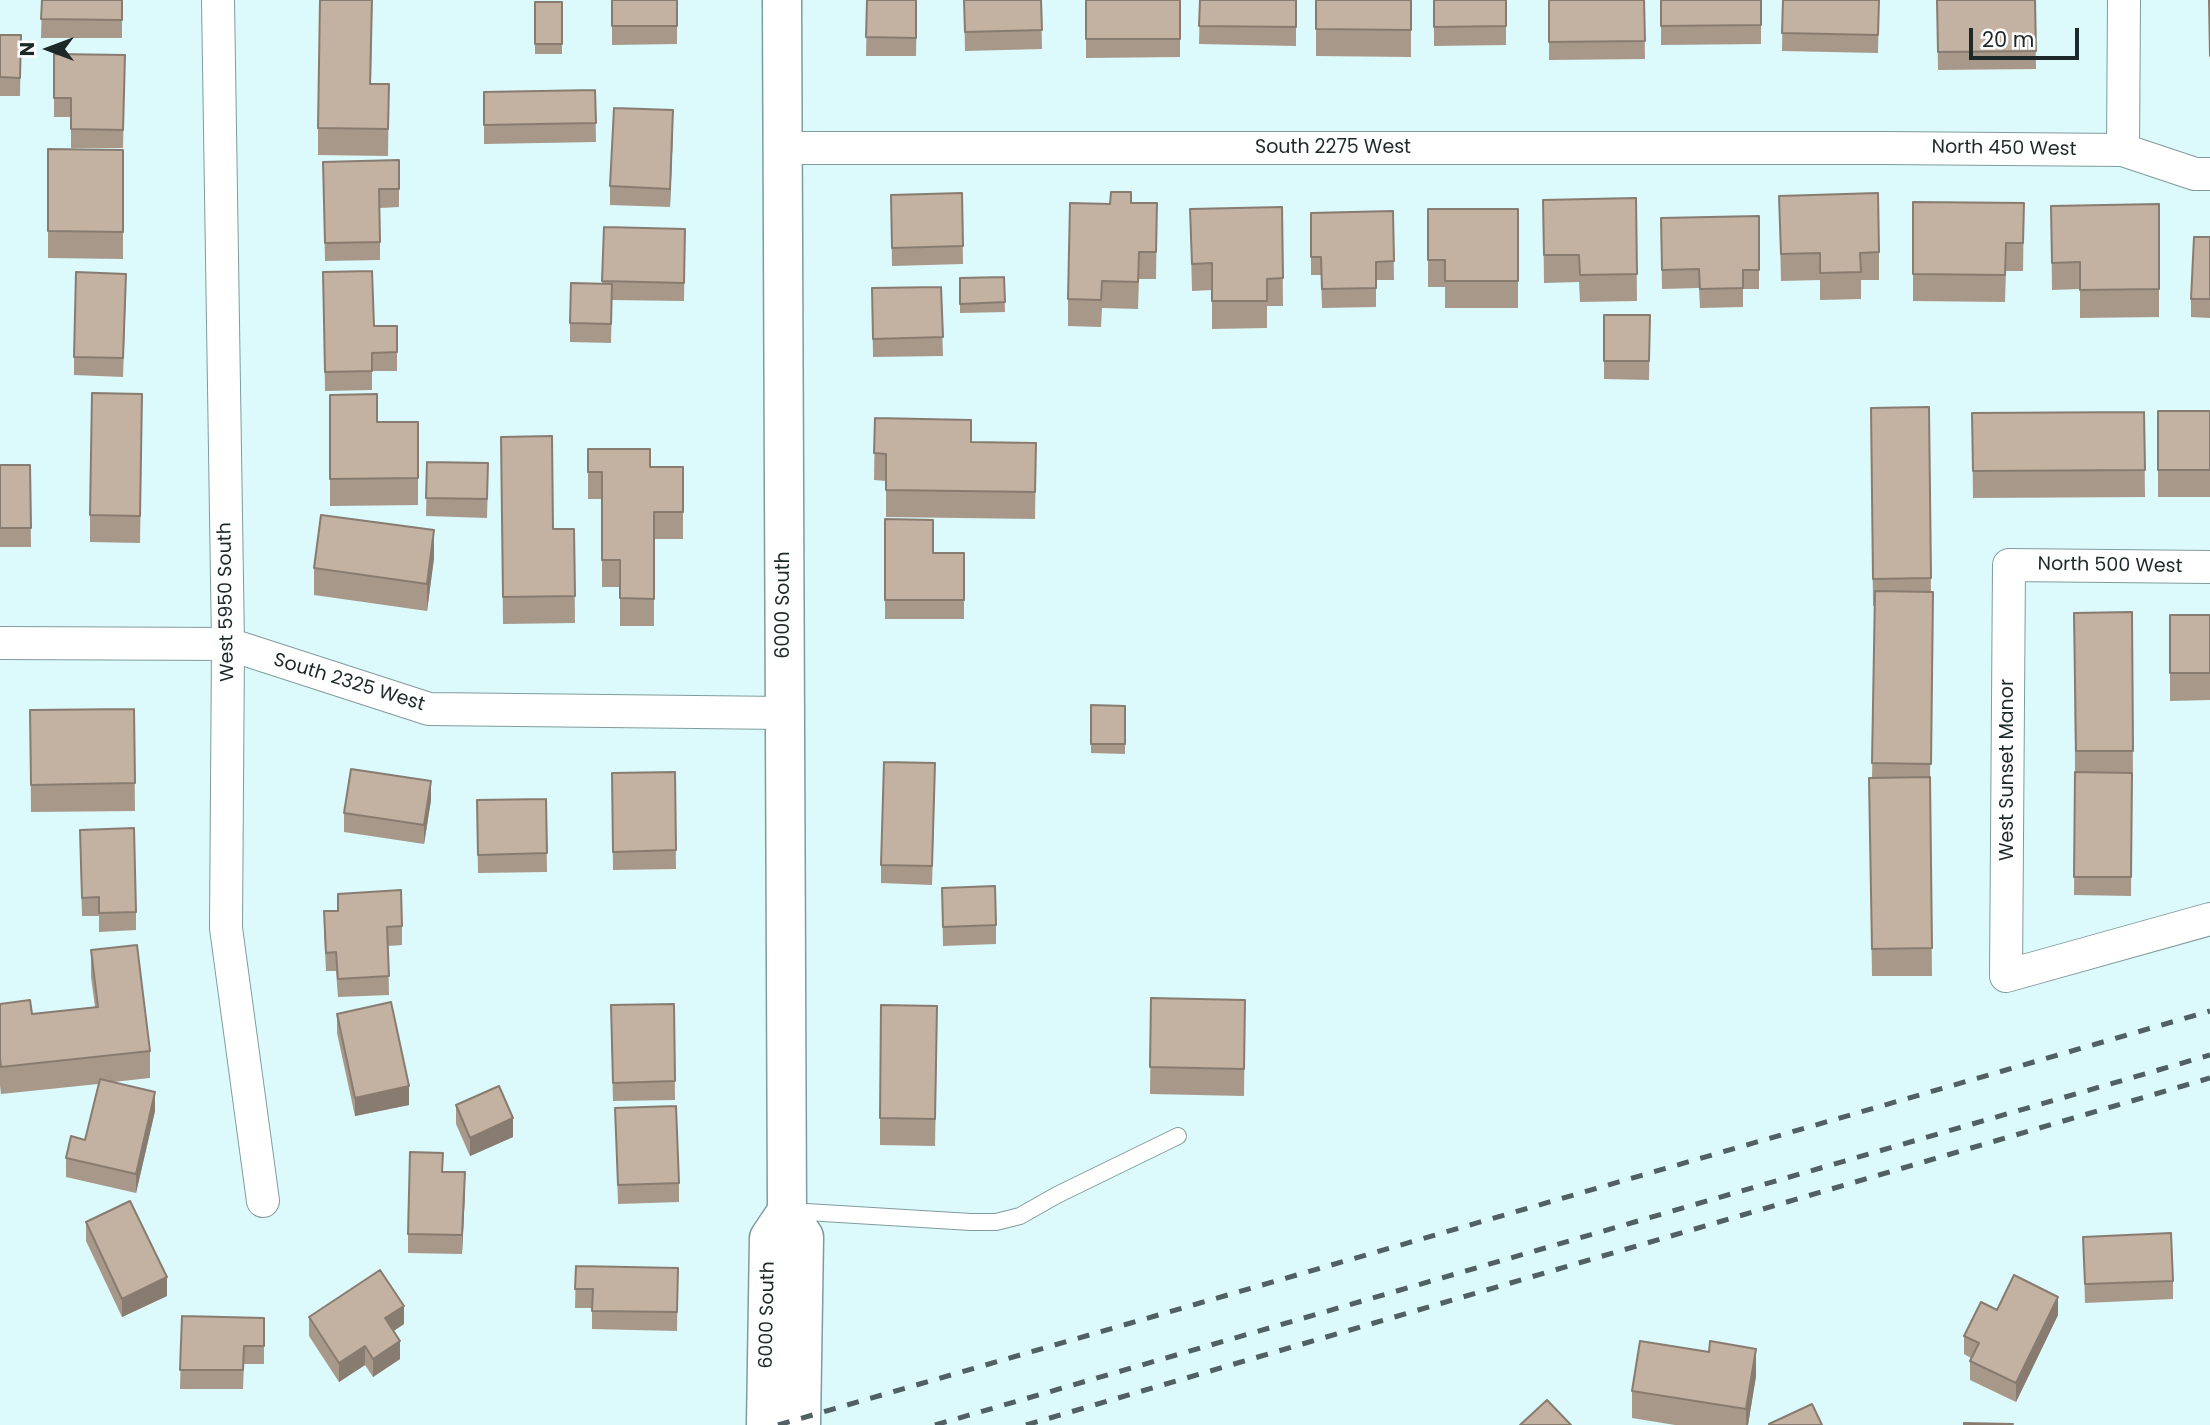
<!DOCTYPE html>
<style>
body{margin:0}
#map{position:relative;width:2210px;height:1425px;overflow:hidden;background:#dcf9fb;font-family:Poppins,sans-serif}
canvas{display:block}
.north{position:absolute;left:14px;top:14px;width:70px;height:70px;-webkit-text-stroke:5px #fff;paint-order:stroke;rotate:270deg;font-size:19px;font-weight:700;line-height:28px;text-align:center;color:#1d2829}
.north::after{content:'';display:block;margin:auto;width:24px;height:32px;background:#1d2829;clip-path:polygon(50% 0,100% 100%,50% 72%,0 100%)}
.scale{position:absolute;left:1969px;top:28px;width:110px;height:32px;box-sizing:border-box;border:4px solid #1d2829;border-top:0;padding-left:9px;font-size:21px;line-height:24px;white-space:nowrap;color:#1d2829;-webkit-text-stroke:5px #fff;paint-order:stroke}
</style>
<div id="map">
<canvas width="2210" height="1425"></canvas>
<div class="north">N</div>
<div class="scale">20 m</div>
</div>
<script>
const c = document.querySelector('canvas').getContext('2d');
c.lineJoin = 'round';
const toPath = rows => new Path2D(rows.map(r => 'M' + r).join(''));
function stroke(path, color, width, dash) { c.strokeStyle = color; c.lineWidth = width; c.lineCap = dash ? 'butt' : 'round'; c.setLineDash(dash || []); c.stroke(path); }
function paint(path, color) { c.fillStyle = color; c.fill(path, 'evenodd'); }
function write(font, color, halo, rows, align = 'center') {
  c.font = font + ' Poppins,sans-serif'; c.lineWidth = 5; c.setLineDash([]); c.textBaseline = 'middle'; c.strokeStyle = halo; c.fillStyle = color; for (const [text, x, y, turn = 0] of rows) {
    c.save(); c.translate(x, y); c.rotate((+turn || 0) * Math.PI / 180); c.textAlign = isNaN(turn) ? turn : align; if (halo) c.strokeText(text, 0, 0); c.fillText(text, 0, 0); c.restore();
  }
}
const lane = toPath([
 [790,1211,971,1222,996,1222,1020,1216,1057,1195,1178,1136]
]);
const street = toPath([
 [218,0,228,644,226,928,263,1201],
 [782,148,1885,148,2123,150,2195,174,2210,174],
 [2123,150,2124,0],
 [2210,567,2009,565,2006,976,2210,919],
 [0,643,228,644,429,709,785,713]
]);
const secondary = toPath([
 [782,0,787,1211,804,1237,801,1425],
 [766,1425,769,1238,787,1211]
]);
const rail = toPath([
 [778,1425,2210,1011],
 [935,1425,2210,1055],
 [1026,1425,2210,1078]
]);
const wall = toPath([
 [42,0,122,0,122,38,41,38],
 [612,0,677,0,677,44,612,45],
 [867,0,917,0,916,56,866,56],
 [964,0,1041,0,1042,49,965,51],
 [1086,0,1180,0,1180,57,1086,58],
 [1200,0,1296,0,1296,46,1199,44],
 [1316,0,1411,0,1411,57,1316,56],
 [1434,0,1506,0,1506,45,1434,46],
 [1549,0,1644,0,1645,59,1549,60],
 [1661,0,1761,0,1761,44,1661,45],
 [1783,0,1879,0,1878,53,1782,51],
 [1937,0,2035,0,2036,69,1938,70],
 [535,2,562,2,562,54,535,54],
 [372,23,371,84,389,84,388,156,318,155,318,128],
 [0,35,21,35,20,96,0,96],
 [54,54,125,55,123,148,71,148,71,117,54,117],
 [595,90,596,142,484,144,484,92],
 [673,129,670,207,610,205,610,186],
 [48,149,123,150,123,259,48,258],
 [399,160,399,207,380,208,380,260,325,261,323,162],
 [962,193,963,264,892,266,891,195],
 [1779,196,1879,252,1879,280,1861,280,1861,299,1820,300,1820,280,1781,281],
 [1636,198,1637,301,1580,302,1579,282,1544,283,1543,200],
 [1913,202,2024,203,2023,271,2006,271,2005,302,1913,301],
 [1131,203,1157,203,1156,279,1139,279,1138,309,1102,308,1101,327,1068,326,1068,299,1110,204],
 [2159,204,2159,317,2080,318,2080,289,2052,290,2051,206],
 [1282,207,1283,306,1267,306,1267,328,1212,329,1212,290,1192,291,1190,209],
 [1428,209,1518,209,1518,308,1445,308,1445,287,1428,287],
 [1393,211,1394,280,1376,280,1376,307,1322,308,1321,275,1311,275,1311,213],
 [1759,216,1759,289,1743,289,1743,307,1700,308,1699,288,1662,289,1661,218],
 [604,227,685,229,684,301,612,300,611,343,570,342,570,323,602,284],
 [2210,237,2210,318,2191,317,2191,299],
 [323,272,374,326,397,326,397,371,372,371,372,390,325,391],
 [1004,277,1005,312,960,313,960,278],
 [941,287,943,356,873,357,872,288],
 [126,292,123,377,74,375,74,357],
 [1604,315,1650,315,1649,380,1604,379],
 [330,395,377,422,418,422,418,505,330,506],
 [1929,407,1931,592,1930,791,1932,976,1872,976,1869,778,1872,778,1875,606,1873,606,1871,408],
 [2158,411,2210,411,2210,497,2158,497],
 [2144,412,2145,497,1973,498,1972,413],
 [875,418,971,442,1036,443,1035,519,886,517,886,481,874,480],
 [142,421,140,543,90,542,90,515],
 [501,437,553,529,574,529,575,623,503,624],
 [588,449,650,467,683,467,683,539,654,539,654,626,620,626,620,587,602,587,602,499,588,499],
 [427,462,488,481,487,518,426,516],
 [0,465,30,465,31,547,0,547],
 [885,519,933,553,964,553,964,619,885,619],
 [434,558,427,611,314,595,314,568],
 [2132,612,2133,778,2132,778,2131,896,2074,895,2075,772,2074,613],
 [2170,615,2210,615,2210,700,2170,701],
 [1091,705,1125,706,1125,754,1091,753],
 [134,709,135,811,31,812,30,710],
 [675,772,676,869,613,870,612,773],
 [935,782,932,885,881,883,881,865],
 [546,799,547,872,478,873,477,800],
 [431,800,424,844,344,832,344,813],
 [80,849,136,912,136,930,99,932,99,916,82,916],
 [942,888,996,925,996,944,943,946],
 [338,894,402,926,402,945,388,946,389,995,338,997,336,971,326,971,324,930,324,911,338,911],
 [91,950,150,1051,150,1078,113,1082,155,1111,136,1193,66,1177,66,1158,85,1140,98,1084,1,1094,0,1085,0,1004,32,1014,95,1007,91,977],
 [1151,998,1245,1000,1244,1096,1150,1094],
 [674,1004,675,1100,613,1101,611,1024],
 [337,1014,409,1105,355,1116,337,1033],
 [937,1033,935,1146,880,1145,880,1118],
 [456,1105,513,1137,470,1156,456,1124],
 [615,1108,679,1183,679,1202,618,1204],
 [443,1172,465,1191,462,1254,408,1253,408,1234],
 [86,1222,167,1296,122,1317,86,1241],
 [2083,1237,2173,1281,2173,1299,2085,1303],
 [576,1266,678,1268,677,1331,592,1329,592,1308,575,1308],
 [1997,1310,2058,1315,2016,1402,1970,1380,1970,1361,1971,1358,1964,1354,1964,1336],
 [182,1316,264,1318,264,1364,244,1364,243,1389,180,1389],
 [309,1317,404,1324,393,1331,400,1359,373,1377,365,1365,339,1382,309,1336],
 [1709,1352,1756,1376,1748,1425,1675,1425,1632,1418,1632,1391]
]);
const shadedWall = toPath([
 [673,110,673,129,670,207,670,189],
 [434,530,434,558,427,611,427,584],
 [431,781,431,800,424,844,424,825],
 [409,1086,409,1105,355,1116,355,1098],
 [155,1092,155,1111,136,1193,136,1174],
 [513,1118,513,1137,470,1156,470,1138],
 [465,1172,465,1191,462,1254,462,1235],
 [167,1277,167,1296,122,1317,122,1299],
 [2058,1297,2058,1315,2016,1402,2016,1383],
 [404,1306,404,1324,385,1337,385,1318],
 [400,1341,400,1359,373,1377,373,1359],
 [365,1346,365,1365,339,1382,339,1363],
 [1756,1349,1756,1376,1748,1425,1746,1425,1746,1409]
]);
const building = toPath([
 [42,0,122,0,122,20,41,19,42,0],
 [320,0,372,0,370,84,389,84,388,129,318,128,320,0],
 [612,0,677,0,677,26,612,26,612,0],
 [867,0,916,0,916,38,866,37,867,0],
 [964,0,1041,0,1042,30,965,32,964,0],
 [1086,0,1180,0,1180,39,1086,39,1086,0],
 [1200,0,1296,0,1296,27,1199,26,1200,0],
 [1316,0,1411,0,1411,30,1316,29,1316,0],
 [1434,0,1506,0,1506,26,1434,27,1434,0],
 [1549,0,1644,0,1645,41,1549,42,1549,0],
 [1661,0,1761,0,1761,25,1661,26,1661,0],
 [1783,0,1879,0,1878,35,1782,33,1783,0],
 [1937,0,2035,0,2036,51,1938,52,1937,0],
 [2209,0,2210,0,2210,56,2209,0],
 [535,2,562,2,562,44,535,44,535,2],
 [0,35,21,35,20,78,0,77,0,35],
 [54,54,125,55,123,130,71,129,71,98,54,98,54,54],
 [595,90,596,123,484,125,484,92,595,90],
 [614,108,673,110,670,189,610,186,614,108],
 [48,149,123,150,123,232,48,231,48,149],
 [399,160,399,189,379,189,380,242,325,243,323,162,399,160],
 [1111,192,1131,192,1131,203,1157,203,1156,252,1139,252,1138,282,1102,281,1101,300,1068,299,1070,203,1110,204,1111,192],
 [962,193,963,246,892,248,891,195,962,193],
 [1878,193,1879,252,1860,253,1861,272,1820,273,1820,253,1781,254,1779,196,1878,193],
 [1636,198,1637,274,1580,275,1579,255,1544,255,1543,200,1636,198],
 [1913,202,2024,203,2023,243,2006,243,2005,275,1913,274,1913,202],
 [2159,204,2159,289,2080,290,2080,262,2052,263,2051,206,2159,204],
 [1282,207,1283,278,1267,279,1267,301,1212,301,1212,263,1192,264,1190,209,1282,207],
 [1428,209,1518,209,1518,281,1445,281,1445,260,1428,260,1428,209],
 [1393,211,1394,261,1376,262,1376,288,1322,289,1321,257,1311,257,1311,213,1393,211],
 [1759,216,1759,270,1743,270,1743,288,1700,289,1699,269,1662,270,1661,218,1759,216],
 [604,227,685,229,684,283,602,281,604,227],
 [2194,237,2210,237,2210,299,2191,299,2194,237],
 [372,271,374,326,397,326,397,352,372,353,372,371,325,372,323,272,372,271],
 [76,272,126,274,123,358,74,357,76,272],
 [1004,277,1005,302,960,304,960,278,1004,277],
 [571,283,612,284,611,324,570,323,571,283],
 [941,287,943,337,873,339,872,288,941,287],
 [1604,315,1650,315,1649,361,1604,361,1604,315],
 [92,393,142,394,140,516,90,515,92,393],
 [377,394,377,422,418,422,418,478,330,479,330,395,377,394],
 [1929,407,1931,578,1873,579,1871,408,1929,407],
 [2158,411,2210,411,2210,470,2158,470,2158,411],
 [2144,412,2145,470,1973,471,1972,413,2144,412],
 [875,418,971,420,971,442,1036,443,1035,492,886,490,886,454,874,453,875,418],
 [552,436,553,529,574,529,575,596,503,597,501,437,552,436],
 [588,449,650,449,650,467,683,467,683,512,654,512,654,599,620,598,620,560,602,560,602,472,588,472,588,449],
 [427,462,488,463,487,499,426,498,427,462],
 [0,465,30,465,31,528,0,528,0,465],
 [321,515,434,530,427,584,314,568,321,515],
 [885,519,933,520,933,553,964,553,964,600,885,600,885,519],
 [1875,591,1933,592,1931,764,1872,763,1875,591],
 [2132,612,2133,751,2076,751,2074,613,2132,612],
 [2170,615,2210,615,2210,673,2170,673,2170,615],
 [1091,705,1125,706,1125,744,1091,744,1091,705],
 [134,709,135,783,31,785,30,710,134,709],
 [884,762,935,763,932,866,881,865,884,762],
 [351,769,431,781,424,825,344,813,351,769],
 [675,772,676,850,613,852,612,773,675,772],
 [2075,772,2132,773,2131,877,2074,877,2075,772],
 [1930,777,1932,948,1872,949,1869,778,1930,777],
 [546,799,547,853,478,855,477,800,546,799],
 [134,828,136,912,99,913,99,897,82,898,80,830,134,828],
 [995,886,996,925,943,927,942,888,995,886],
 [401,890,402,926,387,927,389,976,338,979,336,952,326,953,324,911,338,911,338,894,401,890],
 [137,945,150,1051,1,1067,0,1058,0,1004,30,1000,32,1014,98,1007,91,950,137,945],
 [1151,998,1245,1000,1244,1069,1150,1067,1151,998],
 [391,1002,409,1086,355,1098,337,1014,391,1002],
 [674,1004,675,1081,613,1083,611,1005,674,1004],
 [881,1005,937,1006,935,1119,880,1118,881,1005],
 [100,1079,155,1092,136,1174,66,1158,71,1136,85,1140,100,1079],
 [499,1086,513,1118,470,1138,456,1105,499,1086],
 [676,1106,679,1183,618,1185,615,1108,676,1106],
 [410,1152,443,1153,442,1172,465,1172,462,1235,408,1234,410,1152],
 [130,1201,167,1277,122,1299,86,1222,130,1201],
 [2171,1233,2173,1281,2085,1284,2083,1237,2171,1233],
 [576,1266,678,1268,677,1312,592,1311,593,1289,575,1289,576,1266],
 [380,1270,404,1306,385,1318,400,1341,373,1359,365,1346,339,1363,309,1317,380,1270],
 [2014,1275,2058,1297,2016,1383,1970,1361,1979,1343,1964,1336,1981,1302,1997,1310,2014,1275],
 [182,1316,264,1318,264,1346,244,1346,243,1370,180,1370,182,1316],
 [1640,1341,1709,1352,1710,1341,1756,1349,1746,1409,1632,1391,1640,1341],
 [1547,1400,1571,1425,1520,1425,1547,1400],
 [1812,1404,1822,1425,1769,1425,1769,1424,1812,1404],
 [1964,1423,2013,1424,2012,1425,1964,1425,1964,1423]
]);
const streetNames = [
 ["South 2275 West",1333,148],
 ["North 450 West",2004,149,1],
 ["North 500 West",2110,566,1],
 ["West 5950 South",227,602,-91],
 ["6000 South",784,605,-90],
 ["South 2325 West",349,683,17],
 ["West Sunset Manor",2008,770,-90],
 ["6000 South",768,1315,-89]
];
stroke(lane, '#809b9d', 18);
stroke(street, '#809b9d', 34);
stroke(secondary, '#809b9d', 41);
stroke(lane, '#fff', 16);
stroke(street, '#fff', 32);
stroke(secondary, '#fff', 38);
stroke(rail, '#516163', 5, [12, 12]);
paint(wall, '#a8988a');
paint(shadedWall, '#887c71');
paint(building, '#c3b1a1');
stroke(building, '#887c71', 2);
write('19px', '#1d2829', '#fff', streetNames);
</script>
